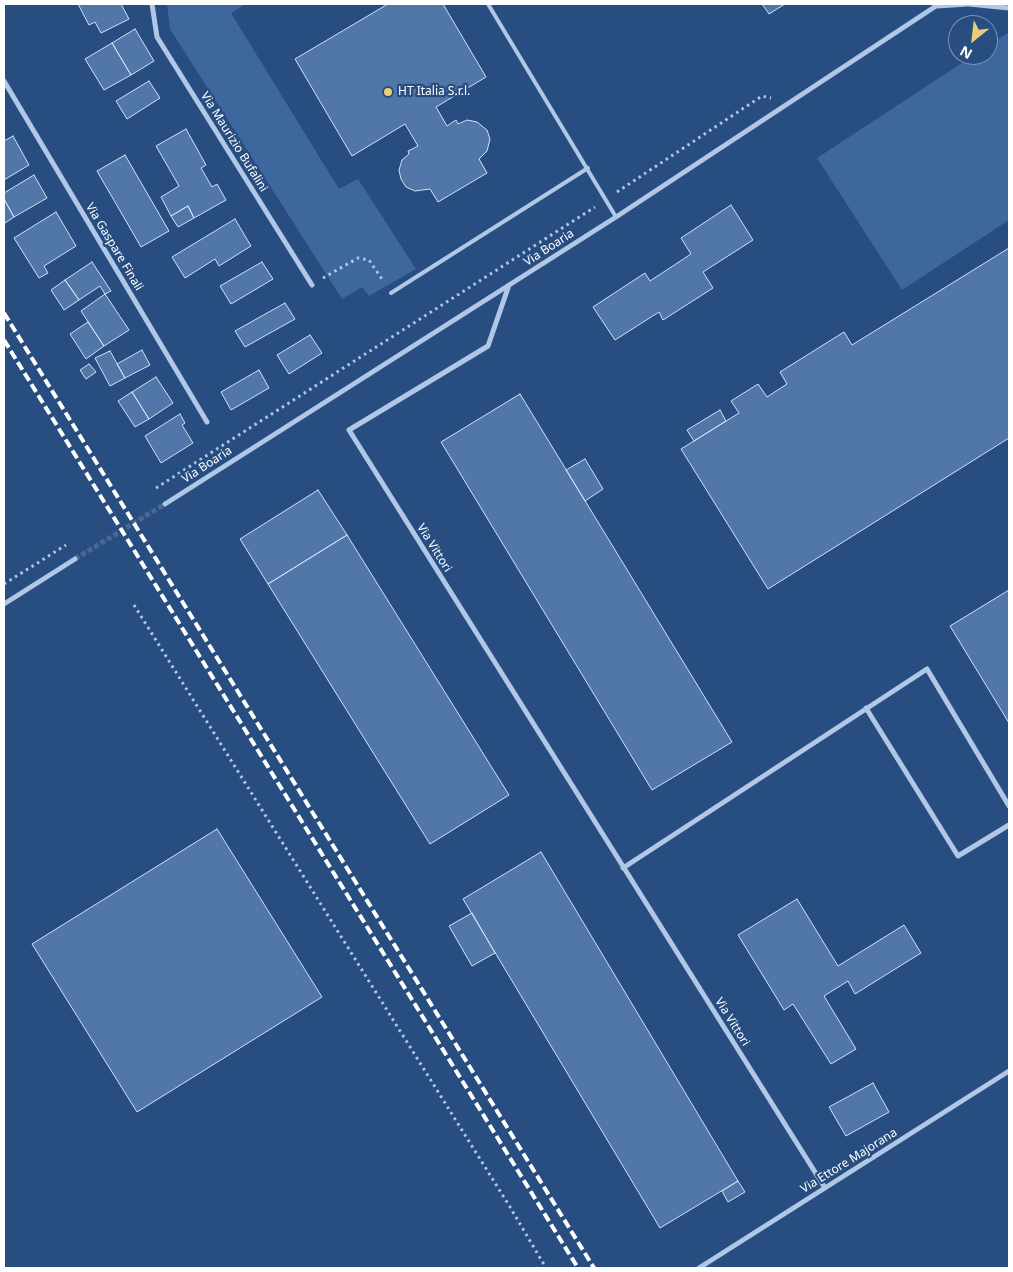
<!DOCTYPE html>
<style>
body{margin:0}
#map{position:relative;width:1013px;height:1272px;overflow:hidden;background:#284d80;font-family:"Noto Sans",sans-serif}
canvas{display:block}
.frame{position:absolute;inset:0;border:5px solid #fff;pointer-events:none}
.north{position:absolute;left:948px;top:15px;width:50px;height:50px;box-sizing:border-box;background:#284d80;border:1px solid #7e94b3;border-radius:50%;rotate:209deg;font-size:14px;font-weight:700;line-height:20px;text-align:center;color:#fff}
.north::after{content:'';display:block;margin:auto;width:18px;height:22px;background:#eccc77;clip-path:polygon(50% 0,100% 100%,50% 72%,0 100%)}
</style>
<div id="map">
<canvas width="1013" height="1272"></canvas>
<div class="frame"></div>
<div class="north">N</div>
</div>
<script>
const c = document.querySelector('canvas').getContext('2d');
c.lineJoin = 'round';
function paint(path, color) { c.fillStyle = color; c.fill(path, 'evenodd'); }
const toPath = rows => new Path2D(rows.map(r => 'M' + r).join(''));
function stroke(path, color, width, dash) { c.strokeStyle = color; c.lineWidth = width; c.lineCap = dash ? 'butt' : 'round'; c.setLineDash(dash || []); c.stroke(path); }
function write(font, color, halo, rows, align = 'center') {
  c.font = font + ' "Noto Sans",sans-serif'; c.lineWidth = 4.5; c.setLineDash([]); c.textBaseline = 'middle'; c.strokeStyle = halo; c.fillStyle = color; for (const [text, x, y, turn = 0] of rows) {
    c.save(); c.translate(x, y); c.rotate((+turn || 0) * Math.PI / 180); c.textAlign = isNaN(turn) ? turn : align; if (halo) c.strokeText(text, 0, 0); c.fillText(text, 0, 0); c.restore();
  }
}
const green = toPath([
 [167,4,245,4,231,13,339,189,358,179,416,269,369,296,362,287,342,299,170,29],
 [1009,32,1009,220,902,290,817,158,974,55,988,55,988,46]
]);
const building = toPath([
 [78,4,121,4,129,19,101,33,95,22,89,25,78,4],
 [388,4,443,4,486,77,436,107,447,126,456,120,458,124,467,120,477,122,487,130,490,139,487,151,479,159,487,173,438,202,430,189,415,191,406,187,401,179,399,170,402,160,409,154,408,151,418,146,405,124,352,156,295,59,388,4],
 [762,4,785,4,769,14,762,4],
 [135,29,154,61,131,75,112,43,135,29],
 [112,43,131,75,104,90,85,59,112,43],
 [149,81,160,98,127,119,116,101,149,81],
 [186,129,206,165,201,168,212,187,217,184,226,200,194,218,188,206,171,216,161,197,179,186,156,146,186,129],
 [13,136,29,165,4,180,4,141,13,136],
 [125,155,169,231,141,247,97,171,125,155],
 [34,175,47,198,14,217,4,199,4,193,34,175],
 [4,199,14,217,5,223,4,220,4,199],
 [731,205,753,240,703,272,713,288,663,320,659,312,615,340,593,307,645,273,650,281,691,254,681,238,731,205],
 [188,206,194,218,178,227,171,216,188,206],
 [56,212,76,246,44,266,48,273,39,278,14,238,56,212],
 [235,219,251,246,219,266,215,259,185,278,172,257,235,219],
 [1009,248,1009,438,768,589,681,449,739,413,731,401,758,384,767,397,787,384,780,372,844,332,852,345,1009,248],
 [92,262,111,291,105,294,100,286,79,300,65,280,92,262],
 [262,262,273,279,231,304,220,286,262,262],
 [65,280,79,300,64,310,51,290,65,280],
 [105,294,129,330,104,346,81,311,105,294],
 [285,303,295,319,245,347,235,331,285,303],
 [88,322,104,346,86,359,70,334,88,322],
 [310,335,322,353,289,374,277,355,310,335],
 [142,350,150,365,125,378,117,364,142,350],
 [110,351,125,378,110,386,95,358,110,351],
 [89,364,96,372,86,379,80,370,89,364],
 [259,370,269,388,231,410,221,392,259,370],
 [156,377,173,403,149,419,132,392,156,377],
 [132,392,149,419,135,427,118,401,132,392],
 [520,394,732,742,652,790,441,442,520,394],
 [720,410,726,421,694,441,687,430,720,410],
 [180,414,185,423,182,425,193,443,161,463,145,436,180,414],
 [585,459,603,489,585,501,566,470,585,459],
 [318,490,347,535,268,584,240,539,318,490],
 [347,535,509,795,430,844,268,584,347,535],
 [1009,590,1009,723,950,626,1009,590],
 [217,829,322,997,137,1112,32,944,217,829],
 [541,852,738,1181,660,1228,463,899,541,852],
 [797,899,838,966,904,925,921,953,855,994,848,981,824,996,856,1049,831,1064,793,1004,784,1010,738,935,797,899],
 [472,913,495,953,472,966,449,926,472,913],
 [873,1083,889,1112,846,1136,829,1107,873,1083],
 [738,1181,745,1192,728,1202,722,1191,738,1181]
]);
const minorTunnel = toPath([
 [75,559,165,504]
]);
const path = toPath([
 [617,192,762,96,771,98],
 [323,278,358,258,369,260,384,282],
 [156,488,595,207],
 [4,584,66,545],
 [134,605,510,1207,546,1268]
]);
const service = toPath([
 [488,4,616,217],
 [391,293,588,168]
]);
const minor = toPath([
 [152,4,157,37,312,285],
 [969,4,1009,8],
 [937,6,968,4],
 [4,81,207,422],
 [509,285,488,346,349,430,825,1188],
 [165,504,616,217,939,4],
 [4,604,75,559],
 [866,708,958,856,1009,825],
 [623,868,927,669,1009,806],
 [699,1268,1009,1071]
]);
const rail = toPath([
 [4,313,594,1268],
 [4,340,578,1268]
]);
const markers = [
 [388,92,5,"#eccc77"]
];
const poiNames = [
 ["HT Italia S.r.l.",398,92]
];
const streetNames = [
 ["Via Maurizio Bufalini",234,142,58],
 ["Via Gaspare Finali",114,247,59],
 ["Via Boaria",549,248,-33],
 ["Via Boaria",207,465,-33],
 ["Via Vittori",434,548,58],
 ["Via Vittori",732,1022,58],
 ["Via Ettore Majorana",849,1161,-32]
];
paint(green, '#3d679d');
paint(building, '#5177a8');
stroke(building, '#d3e2f4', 1);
stroke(minorTunnel, '#486893', 5, [5, 2.5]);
stroke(path, '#b0c7e5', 3, [2.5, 4]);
stroke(service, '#b0c7e5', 4);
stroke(minor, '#b0c7e5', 5);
stroke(rail, '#fff', 4, [9, 4]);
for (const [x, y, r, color] of markers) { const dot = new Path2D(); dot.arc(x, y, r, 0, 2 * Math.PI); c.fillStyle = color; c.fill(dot); stroke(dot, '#284d80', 2); }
write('12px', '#fff', '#284d80', poiNames, 'left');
write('12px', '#fff', '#284d80', streetNames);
</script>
